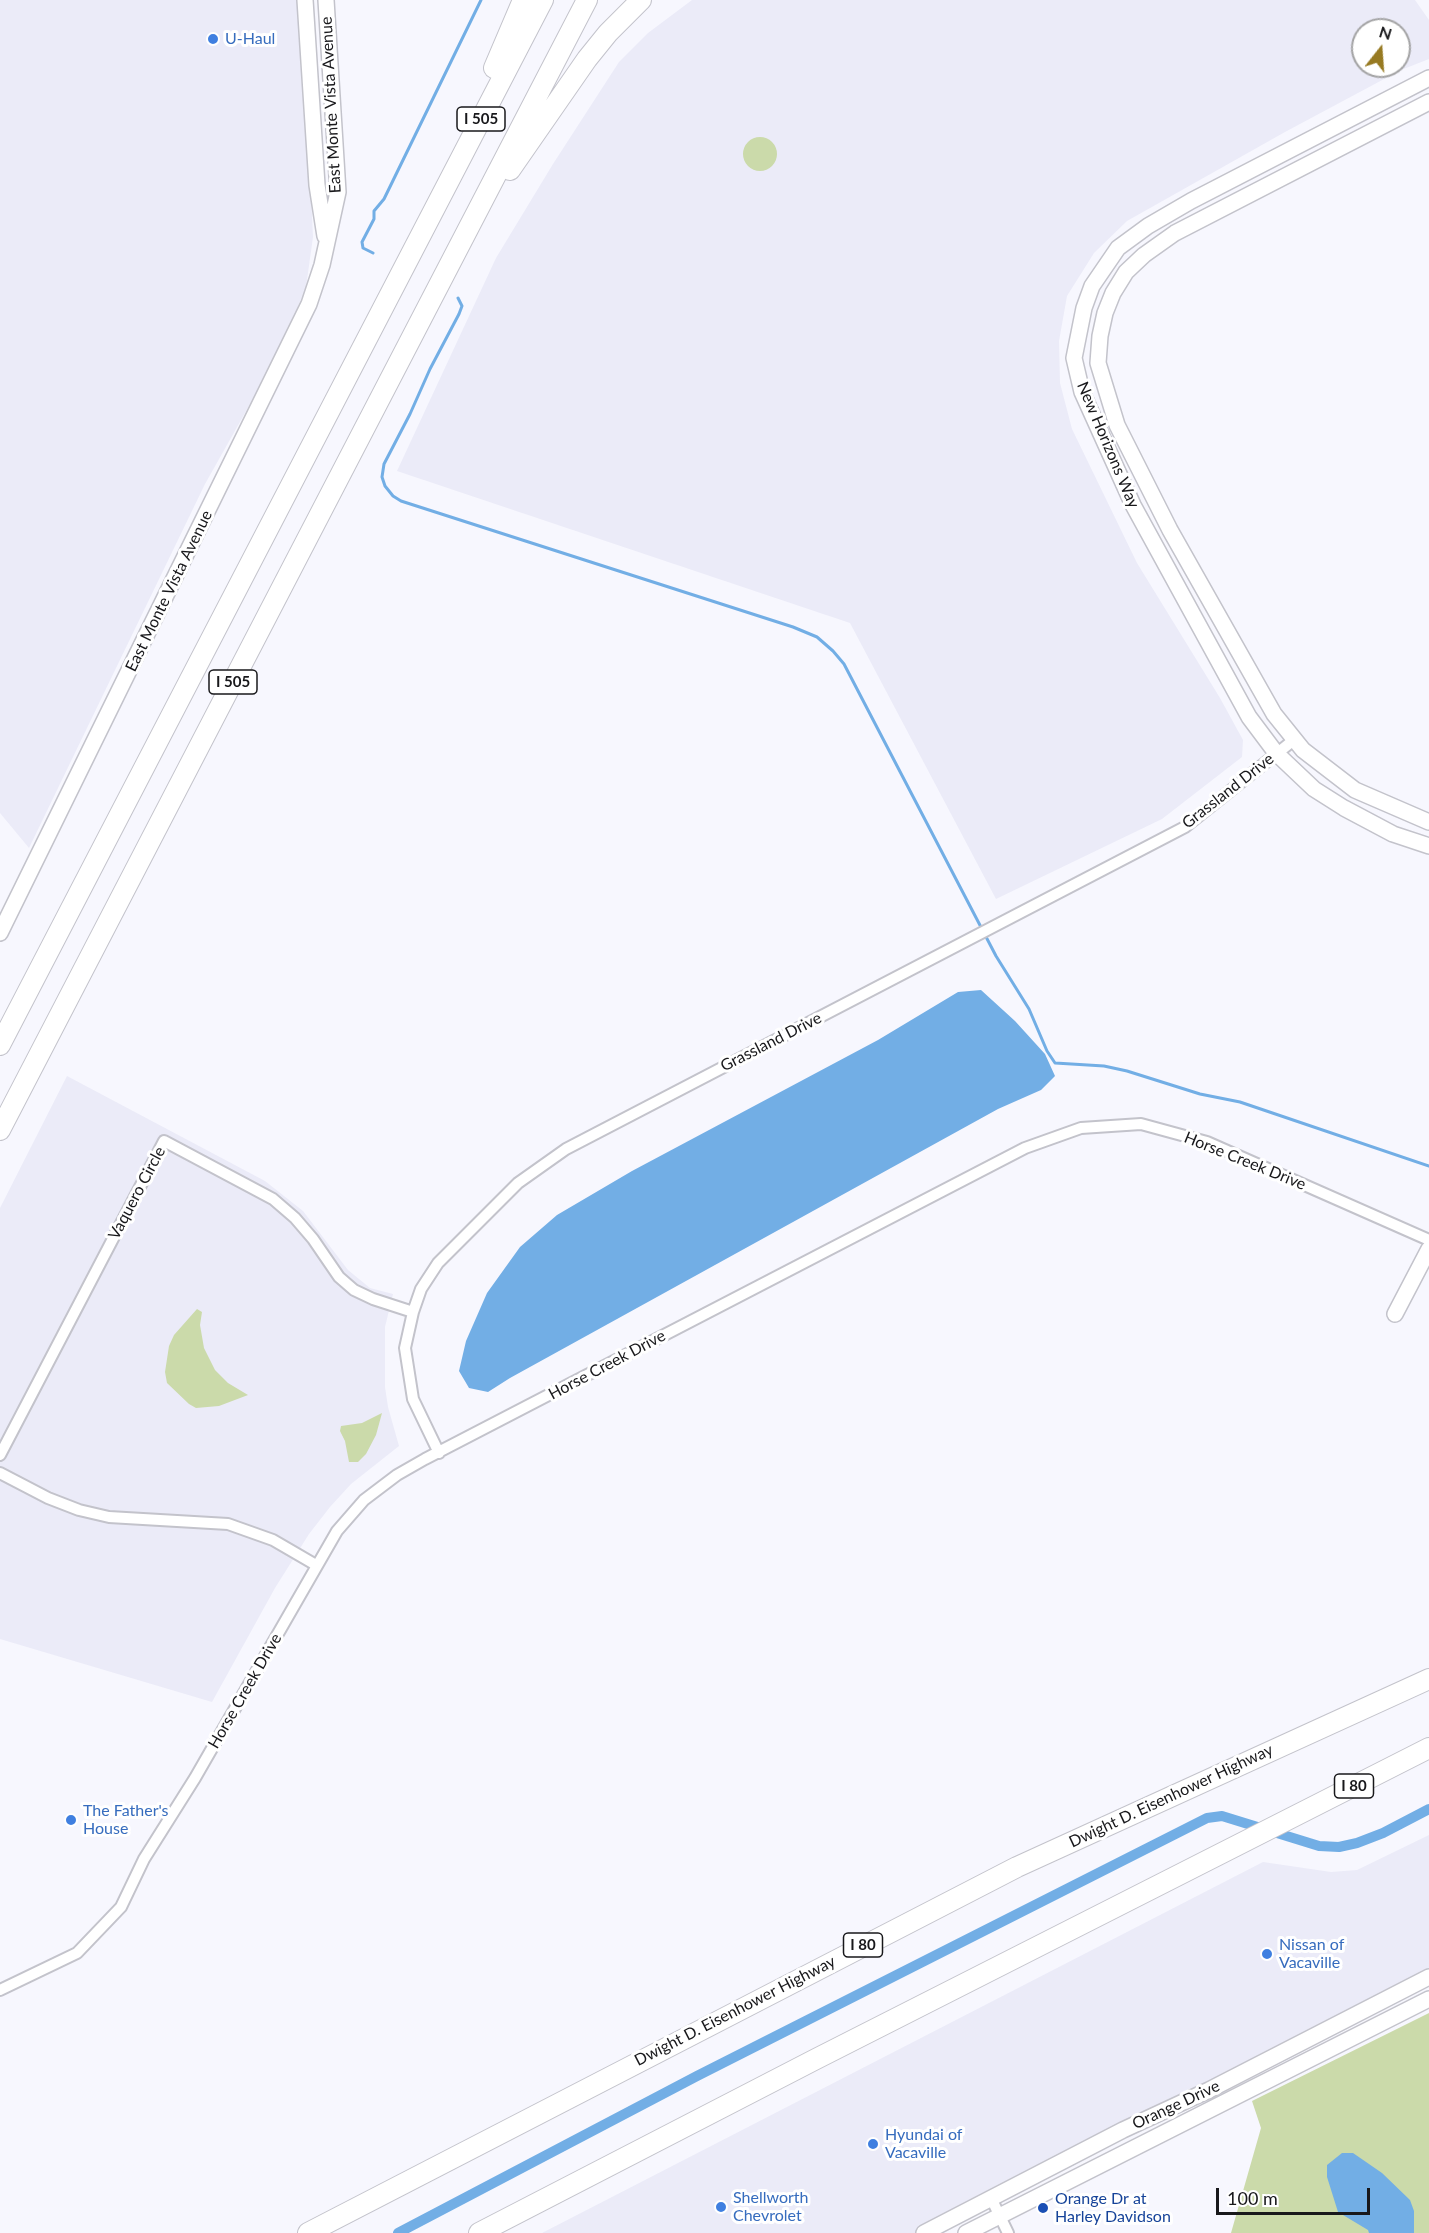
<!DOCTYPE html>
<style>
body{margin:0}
#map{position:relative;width:1429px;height:2233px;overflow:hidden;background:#f7f7fe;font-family:Lato,sans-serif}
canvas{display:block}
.north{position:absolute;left:1351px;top:18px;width:60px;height:60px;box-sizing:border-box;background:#fff;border:2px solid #a3a3a4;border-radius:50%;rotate:17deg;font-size:16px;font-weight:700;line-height:24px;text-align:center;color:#18181b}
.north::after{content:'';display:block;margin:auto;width:21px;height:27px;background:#977a22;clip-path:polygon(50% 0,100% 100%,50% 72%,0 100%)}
.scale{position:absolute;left:1216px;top:2188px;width:154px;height:27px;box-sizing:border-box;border:3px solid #18181b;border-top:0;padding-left:8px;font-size:18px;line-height:21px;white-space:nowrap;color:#18181b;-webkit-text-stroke:4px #fff;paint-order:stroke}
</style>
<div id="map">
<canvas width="1429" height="2233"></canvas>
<div class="north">N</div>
<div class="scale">100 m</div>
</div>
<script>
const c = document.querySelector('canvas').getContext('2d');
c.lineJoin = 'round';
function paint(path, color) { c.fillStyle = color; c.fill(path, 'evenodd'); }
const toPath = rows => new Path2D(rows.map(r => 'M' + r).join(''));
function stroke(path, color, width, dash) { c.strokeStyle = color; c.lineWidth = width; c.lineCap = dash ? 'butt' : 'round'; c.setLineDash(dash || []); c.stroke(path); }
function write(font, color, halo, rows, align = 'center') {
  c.font = font + ' Lato,sans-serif'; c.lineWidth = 6; c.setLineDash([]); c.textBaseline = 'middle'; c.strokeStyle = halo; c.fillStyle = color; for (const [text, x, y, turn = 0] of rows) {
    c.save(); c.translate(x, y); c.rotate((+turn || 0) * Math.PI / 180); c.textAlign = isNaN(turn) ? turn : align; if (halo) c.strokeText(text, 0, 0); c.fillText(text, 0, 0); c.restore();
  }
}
const built = toPath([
 [0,0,302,0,313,237,306,287,281,349,205,484,29,848,0,813],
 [692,0,1415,0,1429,20,1429,59,1401,70,1285,132,1127,221,1094,253,1067,296,1059,341,1060,383,1072,429,1137,563,1220,698,1243,740,1242,757,1162,819,996,899,850,623,397,471,496,258,553,164,619,62,648,33],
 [1363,30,1399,30,1399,66,1363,66],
 [67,1076,265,1181,303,1211,348,1270,370,1288,393,1294,385,1327,385,1387,388,1407,399,1446,351,1484,330,1507,309,1534,275,1588,212,1702,0,1639,0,1208],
 [1429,1835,1429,1968,918,2233,542,2233,1263,1862,1331,1872,1357,1870]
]);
const green = toPath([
 '743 154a17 17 0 1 1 34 0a17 17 0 1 1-34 0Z',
 [197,1309,202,1312,200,1325,204,1348,215,1370,228,1383,248,1395,219,1406,196,1408,189,1404,167,1383,165,1372,169,1346,174,1335],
 [382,1413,376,1435,366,1454,358,1462,349,1462,345,1441,340,1431,341,1426,362,1423],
 [1429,2013,1429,2233,1231,2233,1261,2128,1252,2101]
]);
const water = toPath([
 [981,990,1015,1021,1045,1054,1055,1076,1041,1090,998,1109,510,1378,488,1392,469,1388,459,1371,466,1341,487,1293,520,1247,557,1215,632,1171,878,1040,958,992],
 [1342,2153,1353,2153,1382,2173,1410,2200,1414,2211,1414,2233,1369,2233,1368,2230,1338,2212,1327,2177,1327,2165]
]);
const stream = toPath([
 [373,253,363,248,362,242,374,219,374,211,384,199,481,0],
 [458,298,462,306,459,314,430,369,410,414,384,464,382,477,385,486,393,496,401,501,793,627,817,637,833,651,844,664,996,956,1029,1009,1047,1051,1055,1063,1104,1066,1127,1071,1200,1094,1240,1102,1429,1166]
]);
const canal = toPath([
 [398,2233,697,2076,1207,1818,1222,1816,1319,1846,1339,1847,1357,1843,1383,1833,1429,1809]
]);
const street = toPath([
 [439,1453,413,1399,405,1348,413,1312,421,1289,438,1263,518,1183,566,1149,1185,827,1295,739],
 [0,1455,164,1141,273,1199,295,1218,313,1239,339,1277,354,1290,373,1299,413,1312],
 [0,1473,48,1498,79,1510,109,1517,228,1524,273,1540,316,1565],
 [0,1990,77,1953,121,1907,144,1859,195,1778,337,1531,364,1500,397,1475,425,1459,1025,1148,1081,1128,1141,1124,1207,1142,1429,1240],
 [991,2198,1008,2233]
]);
const secondary = toPath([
 [305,0,317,185,325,236],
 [1429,78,1191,201,1148,226,1118,248,1092,286,1084,308,1074,358,1082,392,1133,505,1249,717,1276,753,1314,789,1344,808,1393,834,1429,846],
 [1429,102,1175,233,1144,255,1126,272,1113,293,1105,313,1100,336,1098,363,1117,425,1170,530,1274,714,1303,750,1355,790,1429,822],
 [0,933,309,304,322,265,338,192,326,0],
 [1395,1314,1429,1249],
 [924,2233,1123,2130,1209,2090,1429,1977],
 [966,2233,1429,1999]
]);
const highway = toPath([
 [494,68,523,0],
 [510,170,587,59,608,33,641,0],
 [0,1045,543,0],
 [0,1130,587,0],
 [308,2233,1017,1867,1429,1679],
 [479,2233,816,2059,1429,1748]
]);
const markers = [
 [213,39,6,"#3f7fe0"],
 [71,1820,6,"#3f7fe0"],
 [1267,1954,6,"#3f7fe0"],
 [873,2144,6,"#3f7fe0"],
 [721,2207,6,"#3f7fe0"],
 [1043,2208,6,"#1a4fb4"]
];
const shields = [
 [481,119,48],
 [233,682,48],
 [1354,1786,39],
 [863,1945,39]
];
const shieldNames = [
 ["I 505",481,119],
 ["I 505",233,682],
 ["I 80",1354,1786],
 ["I 80",863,1945]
];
const shopNames = [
 ["U-Haul",225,39],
 ["The Father's",83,1811],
 ["House",83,1829],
 ["Nissan of",1279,1945],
 ["Vacaville",1279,1963],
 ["Hyundai of",885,2135],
 ["Vacaville",885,2153],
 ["Shellworth",733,2198],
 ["Chevrolet",733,2216]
];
const streetNames = [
 ["East Monte Vista Avenue",331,105,-93],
 ["New Horizons Way",1108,445,67],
 ["East Monte Vista Avenue",169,591,-64],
 ["Grassland Drive",1228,791,-38],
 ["Grassland Drive",771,1042,-27],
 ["Horse Creek Drive",1245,1161,22],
 ["Vaquero Circle",137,1193,-62],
 ["Horse Creek Drive",607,1365,-28],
 ["Horse Creek Drive",245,1691,-60],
 ["Dwight D. Eisenhower Highway",1171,1796,-25],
 ["Dwight D. Eisenhower Highway",735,2011,-27],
 ["Orange Drive",1176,2105,-25]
];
const transitNames = [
 ["Orange Dr at",1055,2199],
 ["Harley Davidson",1055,2217]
];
paint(built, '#ebebf8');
paint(green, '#cbdaaa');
paint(water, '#72aee5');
stroke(stream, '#72aee5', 3);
stroke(canal, '#72aee5', 10);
stroke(street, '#c3c3cb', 14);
stroke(secondary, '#c3c3cb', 18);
stroke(highway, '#c3c3cb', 22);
stroke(street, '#fff', 10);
stroke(secondary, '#fff', 15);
stroke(highway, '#fff', 20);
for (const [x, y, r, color] of markers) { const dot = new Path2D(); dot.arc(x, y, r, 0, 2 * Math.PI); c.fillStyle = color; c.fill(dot); stroke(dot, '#fff', 2); }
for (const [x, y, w] of shields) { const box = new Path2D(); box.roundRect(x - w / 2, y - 12, w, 24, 4.5); c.fillStyle = '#fff'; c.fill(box); stroke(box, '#18181b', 1.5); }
write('bold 15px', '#18181b', null, shieldNames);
write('16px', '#366cbe', '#fff', shopNames, 'left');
write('16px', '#18181b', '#fff', streetNames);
write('16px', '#164399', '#fff', transitNames, 'left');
</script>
